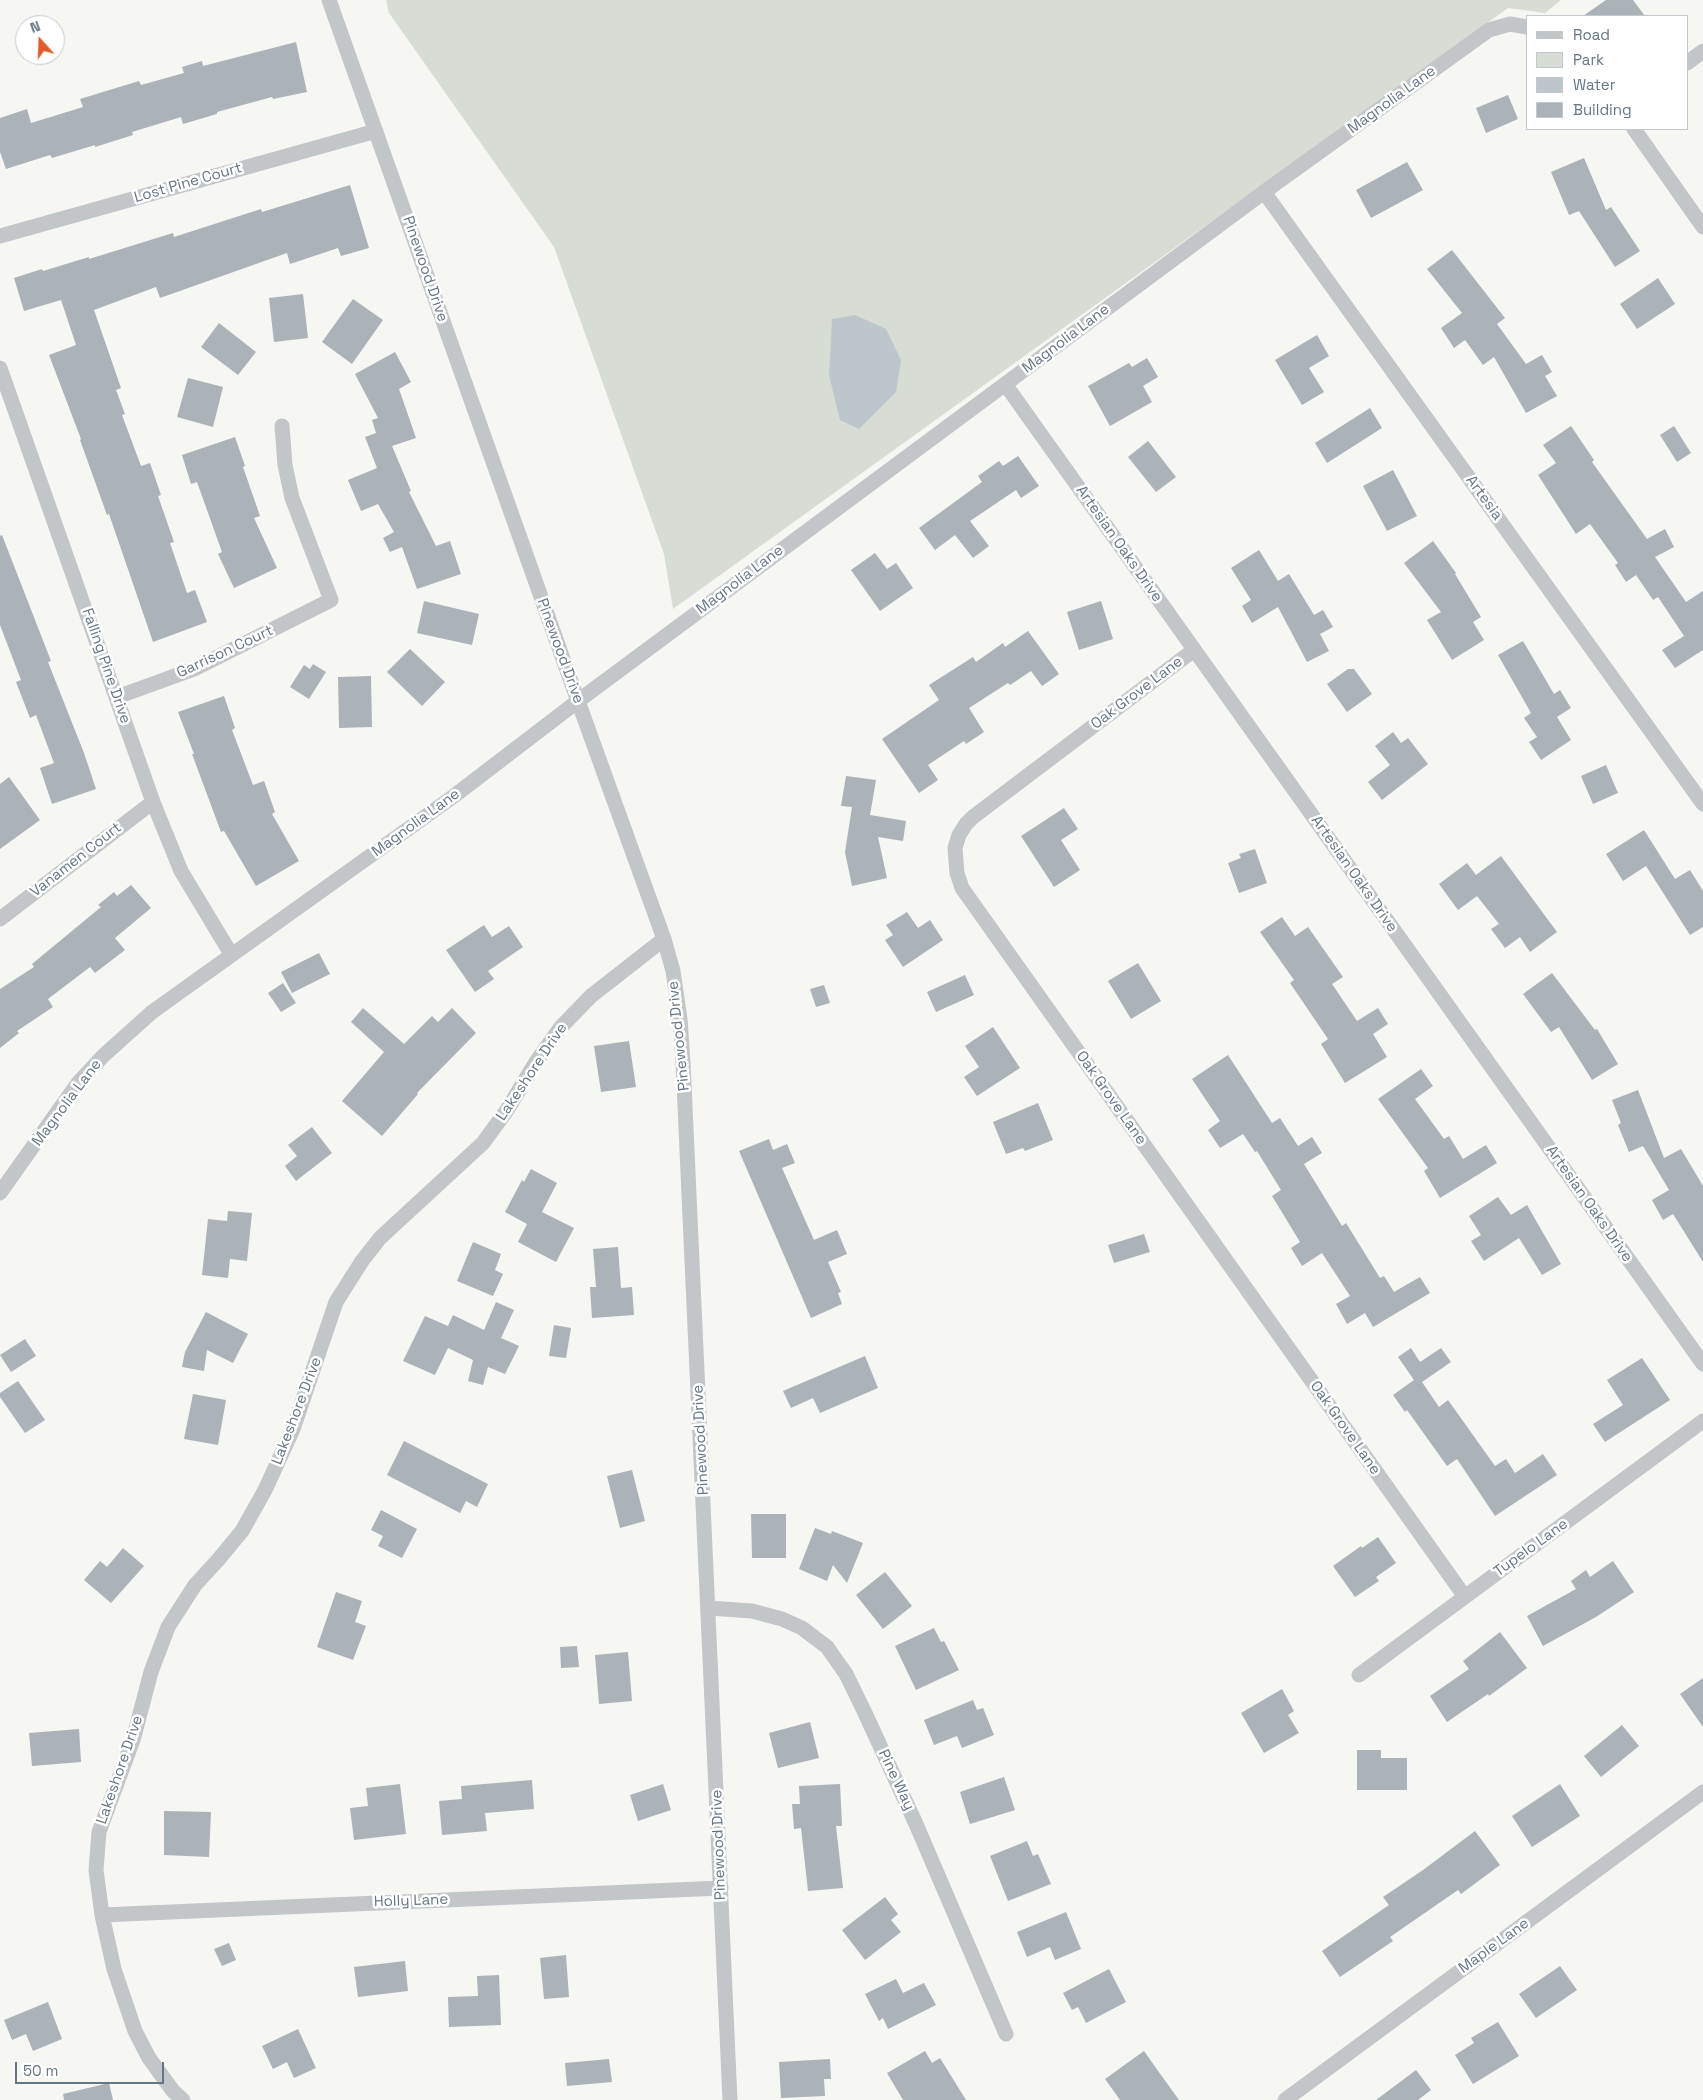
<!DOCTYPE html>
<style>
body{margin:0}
#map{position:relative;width:1703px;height:2100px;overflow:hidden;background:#f6f6f3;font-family:"Space Grotesk",sans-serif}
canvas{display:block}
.legend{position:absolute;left:1526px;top:15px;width:162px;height:115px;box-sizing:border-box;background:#fff;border:1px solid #c1c8ce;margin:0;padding:6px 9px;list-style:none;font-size:15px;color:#657584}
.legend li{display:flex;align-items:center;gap:10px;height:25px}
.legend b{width:25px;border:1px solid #c1c8ce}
.north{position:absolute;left:15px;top:15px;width:50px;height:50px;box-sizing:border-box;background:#fff;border:1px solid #c1c8ce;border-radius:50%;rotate:340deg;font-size:14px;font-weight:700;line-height:20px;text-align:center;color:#657584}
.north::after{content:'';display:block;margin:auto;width:18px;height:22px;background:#e25a27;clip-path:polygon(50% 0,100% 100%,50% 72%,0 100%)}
.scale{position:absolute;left:15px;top:2062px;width:149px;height:22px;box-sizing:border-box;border:2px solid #657584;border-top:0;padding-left:6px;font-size:15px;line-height:18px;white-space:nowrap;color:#657584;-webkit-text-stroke:4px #fff;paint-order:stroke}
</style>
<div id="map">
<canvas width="1703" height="2100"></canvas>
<ul class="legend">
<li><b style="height:6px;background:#c2c6c9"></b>Road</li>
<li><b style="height:14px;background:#d7ddd4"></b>Park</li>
<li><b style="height:14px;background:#bcc6cb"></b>Water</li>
<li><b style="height:14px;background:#abb2b8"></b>Building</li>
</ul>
<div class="north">N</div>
<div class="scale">50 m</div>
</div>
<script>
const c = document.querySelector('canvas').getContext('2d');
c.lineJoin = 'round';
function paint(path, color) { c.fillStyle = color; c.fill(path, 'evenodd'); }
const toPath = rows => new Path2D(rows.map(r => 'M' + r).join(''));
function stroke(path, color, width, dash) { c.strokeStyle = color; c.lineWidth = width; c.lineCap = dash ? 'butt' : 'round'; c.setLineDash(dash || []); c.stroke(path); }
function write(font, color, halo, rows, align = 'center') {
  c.font = font + ' "Space Grotesk",sans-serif'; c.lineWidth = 5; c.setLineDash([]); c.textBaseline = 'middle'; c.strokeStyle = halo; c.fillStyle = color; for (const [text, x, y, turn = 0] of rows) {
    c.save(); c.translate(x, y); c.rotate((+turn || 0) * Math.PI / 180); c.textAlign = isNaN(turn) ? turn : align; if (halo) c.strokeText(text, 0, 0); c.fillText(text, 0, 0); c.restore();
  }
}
const green = toPath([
 [386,0,1561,0,1545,13,1508,8,673,609,664,554,554,247,389,13]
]);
const water = toPath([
 [855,315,886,329,901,360,896,392,859,429,840,420,829,375,832,319]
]);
const building = toPath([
 [1606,0,1633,0,1645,16,1583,16],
 [296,42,307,92,273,99,272,97,217,112,217,114,183,124,181,117,132,132,133,135,95,147,95,145,52,158,50,155,6,169,0,152,0,118,27,109,31,123,83,107,80,99,139,81,141,85,184,73,182,67,202,61,203,66],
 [1508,95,1518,119,1486,133,1476,108],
 [1584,158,1606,210,1611,207,1640,251,1615,267,1579,211,1569,215,1551,172],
 [1407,162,1423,190,1371,218,1356,190],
 [350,185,369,248,341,256,338,248,290,264,287,253,160,298,156,287,94,310,121,388,116,390,125,414,122,415,141,466,150,463,161,495,158,496,174,542,170,543,187,593,195,590,207,622,153,642,109,514,107,515,80,440,81,439,49,355,76,345,61,300,24,311,14,278,42,269,43,271,89,257,89,259,173,233,174,237,261,209,262,212],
 [1452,250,1505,318,1497,324,1526,364,1542,355,1552,372,1545,376,1557,396,1526,413,1494,357,1483,365,1465,340,1454,348,1441,328,1462,313,1427,269],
 [1658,278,1675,304,1637,329,1620,304],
 [303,294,308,338,274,342,269,298],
 [353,299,383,320,352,364,322,342],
 [219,323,256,352,238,375,201,347],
 [1317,335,1329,356,1309,368,1324,392,1302,405,1275,360],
 [395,352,411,382,399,389,416,438,392,446,411,491,409,492,436,546,450,541,461,574,417,589,402,547,390,552,383,538,394,532,378,504,361,511,348,480,377,468,365,437,376,433,372,420,378,418,355,374],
 [1147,358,1158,377,1143,386,1152,402,1110,426,1088,386,1129,363,1132,367],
 [188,378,223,387,213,427,177,417],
 [1370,408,1382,428,1327,463,1315,443],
 [1571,426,1594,460,1592,462,1647,539,1665,529,1674,547,1655,557,1686,602,1703,591,1703,650,1675,668,1662,650,1684,636,1658,597,1653,600,1636,575,1626,582,1615,565,1618,563,1590,524,1576,534,1538,475,1556,463,1543,445],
 [1674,426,1691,453,1677,462,1660,435],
 [235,437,245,466,243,467,260,516,254,518,277,568,234,588,218,554,222,552,197,482,191,484,182,455],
 [1148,441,1176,477,1156,492,1128,457],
 [1018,456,1039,486,1021,498,1016,490,970,521,989,546,973,558,955,535,935,550,919,528,982,482,978,476,999,461,1003,466],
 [1393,470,1417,516,1387,531,1363,486],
 [2,535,51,661,48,662,84,753,96,789,52,804,40,768,54,763,36,715,30,718,16,682,21,680,0,625,0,536],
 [1433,541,1456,573,1455,574,1481,617,1473,622,1484,640,1452,660,1427,620,1441,612,1404,563],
 [1259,550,1278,581,1289,574,1314,615,1323,610,1333,627,1320,634,1329,651,1307,662,1278,607,1252,623,1242,606,1251,600,1231,568],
 [875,553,887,569,896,563,913,588,880,611,851,570],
 [424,601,479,614,472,645,417,633],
 [1101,601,1113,639,1079,650,1067,612],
 [1028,631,1059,674,1042,686,1031,671,1010,685,1008,683,969,708,984,732,966,744,964,741,928,765,938,780,919,793,882,739,939,700,929,685,973,657,976,662,1003,643,1005,647],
 [1523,641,1554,694,1560,690,1571,708,1557,717,1571,740,1541,760,1529,742,1537,737,1524,718,1531,713,1498,655],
 [410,649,445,682,422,706,387,672],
 [313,664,326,672,309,699,290,687,304,665,310,669],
 [1348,669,1354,669,1372,694,1347,712,1327,684],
 [371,676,372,727,339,728,338,677],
 [224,696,235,728,232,730,253,785,264,781,275,812,272,814,299,861,256,886,224,831,221,832,192,754,194,754,178,712],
 [1393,732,1401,743,1408,738,1428,764,1382,800,1368,782,1390,765,1375,746],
 [1606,765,1618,793,1593,804,1581,776],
 [846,776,876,780,870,815,906,821,903,841,878,837,887,878,852,886,845,852,852,807,841,806],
 [9,777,40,820,0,849,0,784],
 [1064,808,1078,829,1061,840,1080,870,1054,887,1021,836],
 [1644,830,1675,879,1690,870,1703,891,1703,927,1690,935,1646,866,1623,881,1606,854],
 [1255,849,1267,883,1239,893,1228,863,1241,858,1239,854],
 [1501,856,1557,932,1530,952,1520,937,1505,948,1491,929,1499,924,1477,896,1458,910,1439,884,1467,863,1476,875],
 [131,885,151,908,115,938,125,950,95,973,90,967,48,999,53,1007,17,1031,19,1033,0,1048,0,989,34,967,32,964,101,907,98,905,114,892,117,896],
 [907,912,918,928,930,920,943,940,903,967,885,940,893,935,886,925],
 [1282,917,1295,936,1308,927,1343,977,1332,984,1357,1021,1378,1008,1388,1024,1373,1034,1387,1057,1345,1083,1321,1044,1328,1039,1290,983,1294,980,1260,932],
 [484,925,492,937,509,926,523,947,488,971,494,979,475,992,446,950],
 [319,953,330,974,292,993,281,972],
 [1138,963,1161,1001,1131,1019,1108,981],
 [1552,973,1595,1030,1597,1029,1618,1064,1592,1080,1559,1027,1551,1032,1523,994],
 [965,975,974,995,936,1012,927,992],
 [283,983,296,1003,281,1012,268,993],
 [824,985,830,1003,816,1007,810,989],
 [363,1008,404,1044,432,1016,438,1022,452,1008,476,1033,417,1093,418,1094,382,1136,342,1101,384,1052,351,1022],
 [993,1027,1020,1068,977,1096,964,1077,979,1067,965,1046],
 [629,1041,636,1087,601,1092,594,1046],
 [1228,1055,1272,1123,1280,1118,1298,1146,1312,1137,1322,1153,1304,1164,1342,1226,1346,1223,1380,1278,1384,1276,1394,1292,1420,1277,1430,1293,1373,1327,1365,1313,1347,1324,1336,1304,1350,1296,1322,1253,1302,1266,1291,1248,1300,1242,1272,1196,1281,1190,1257,1151,1255,1152,1243,1134,1220,1148,1208,1130,1220,1121,1192,1079],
 [1421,1069,1433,1086,1415,1099,1444,1139,1449,1136,1463,1159,1486,1145,1497,1163,1440,1198,1424,1171,1428,1168,1378,1099],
 [1638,1090,1664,1158,1681,1149,1703,1186,1703,1262,1673,1214,1663,1220,1652,1200,1669,1190,1643,1146,1629,1152,1618,1125,1621,1123,1612,1100],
 [1038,1103,1053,1140,1025,1151,1023,1148,1006,1154,993,1122],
 [312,1127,332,1153,296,1181,285,1166,297,1156,288,1145],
 [769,1139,773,1150,787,1144,795,1163,782,1168,814,1240,837,1230,847,1254,828,1262,841,1292,838,1293,842,1304,811,1318,739,1151],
 [531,1169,557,1183,542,1212,574,1228,556,1262,518,1242,527,1224,505,1212,522,1180,524,1182],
 [1498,1197,1511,1215,1527,1205,1561,1264,1542,1275,1519,1238,1484,1261,1471,1241,1481,1235,1469,1216],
 [228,1211,252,1213,247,1261,230,1259,228,1278,202,1275,208,1219,227,1221],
 [1144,1234,1150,1252,1114,1263,1108,1245],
 [473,1242,501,1254,495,1270,503,1274,493,1296,457,1281],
 [618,1247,621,1288,632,1287,634,1315,592,1318,590,1287,596,1287,593,1249],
 [496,1302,514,1310,501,1338,519,1346,505,1374,488,1367,483,1385,468,1381,473,1360,448,1348,435,1375,403,1361,425,1316,448,1326,453,1315,484,1330],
 [206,1312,248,1334,233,1363,207,1350,204,1371,182,1367,185,1352],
 [554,1325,571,1328,566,1358,549,1356],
 [25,1339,36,1356,11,1372,0,1355],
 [1411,1348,1420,1362,1441,1348,1451,1362,1422,1382,1439,1407,1448,1400,1495,1466,1506,1459,1515,1473,1543,1454,1557,1475,1495,1516,1457,1459,1447,1466,1407,1410,1405,1412,1393,1395,1414,1380,1398,1357],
 [865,1356,878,1388,820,1413,813,1398,791,1408,783,1391],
 [1642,1358,1670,1400,1605,1442,1593,1424,1623,1405,1607,1380],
 [18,1381,45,1420,25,1433,0,1397,0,1393],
 [193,1394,226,1400,218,1445,184,1439],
 [404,1441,488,1484,477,1507,466,1501,460,1513,387,1475],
 [632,1470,645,1521,620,1528,607,1476],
 [381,1510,417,1529,402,1558,378,1546,383,1536,371,1530],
 [751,1514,786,1514,786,1558,752,1558],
 [815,1528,831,1534,832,1531,863,1543,847,1583,833,1565,827,1581,799,1569],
 [1378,1537,1396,1563,1376,1577,1379,1581,1355,1597,1333,1566,1361,1546,1362,1548],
 [123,1548,144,1566,111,1603,84,1580,100,1561,107,1567],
 [1613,1561,1634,1592,1596,1617,1543,1646,1527,1616,1576,1589,1571,1581,1586,1570,1590,1577],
 [885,1572,912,1606,883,1629,856,1595],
 [336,1592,362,1601,355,1622,366,1626,353,1660,317,1647],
 [934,1628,941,1642,944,1641,959,1670,916,1690,895,1646],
 [1500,1632,1527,1668,1489,1696,1488,1694,1447,1722,1430,1696,1469,1669,1463,1661],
 [577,1646,579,1667,561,1668,560,1647],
 [628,1652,632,1701,599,1704,595,1655],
 [1703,1678,1703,1727,1680,1694],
 [1282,1689,1294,1711,1288,1715,1299,1733,1264,1753,1241,1713],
 [973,1700,977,1710,983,1708,994,1735,962,1748,957,1736,934,1745,924,1720],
 [810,1722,819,1758,778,1768,769,1733],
 [1622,1725,1639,1746,1601,1777,1584,1756],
 [79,1729,81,1762,32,1766,29,1733],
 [1357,1750,1381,1750,1381,1758,1407,1758,1407,1790,1357,1790],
 [1004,1777,1015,1810,970,1824,960,1792],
 [532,1780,534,1809,485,1813,487,1831,442,1835,439,1801,462,1799,461,1786],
 [400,1784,406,1834,354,1840,350,1808,368,1806,366,1788],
 [663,1784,671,1810,638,1821,630,1795],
 [840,1784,842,1826,836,1826,843,1888,808,1891,801,1828,794,1829,792,1804,800,1804,799,1786],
 [1560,1784,1580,1816,1532,1847,1512,1816],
 [164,1811,211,1812,209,1857,164,1855],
 [1475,1831,1500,1865,1461,1894,1458,1890,1390,1937,1393,1941,1340,1977,1322,1951,1389,1905,1383,1897,1423,1870],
 [1027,1841,1033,1856,1038,1854,1051,1884,1008,1901,990,1856],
 [885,1897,898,1914,891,1920,901,1932,865,1960,842,1930],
 [1066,1912,1081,1949,1055,1960,1050,1947,1027,1957,1017,1932],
 [229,1943,236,1960,222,1966,214,1949],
 [566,1955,569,1997,544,1999,540,1958],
 [405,1961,408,1991,358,1997,354,1967],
 [1560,1966,1577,1990,1536,2018,1519,1994],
 [1109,1969,1126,2002,1086,2023,1078,2007,1072,2010,1063,1993],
 [499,1975,501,2025,449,2027,448,1997,478,1996,477,1976],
 [896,1979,903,1993,924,1983,936,2005,888,2029,883,2018,879,2021,865,1994],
 [48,2002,62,2039,33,2051,26,2034,12,2040,4,2020],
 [1498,2022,1519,2056,1473,2084,1455,2055,1474,2043,1471,2038],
 [298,2029,316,2068,294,2078,287,2062,273,2069,262,2046],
 [925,2051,932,2063,940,2058,966,2100,903,2100,887,2073],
 [1144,2051,1161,2075,1179,2100,1120,2100,1105,2079],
 [609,2059,612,2082,567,2086,565,2063],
 [830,2059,831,2079,824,2079,825,2096,781,2098,779,2062],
 [1416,2070,1431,2090,1418,2100,1376,2100],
 [109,2083,113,2100,64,2100,63,2094]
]);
const minor = toPath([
 [329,0,578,701,664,939,673,971,680,1019,683,1062,730,2100],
 [1687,63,1703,51],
 [1634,129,1703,227],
 [1264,192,1703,804],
 [0,236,376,131],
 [0,368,153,802,181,871,231,954],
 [1005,384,1703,1364],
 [1194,650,973,817,966,824,959,835,955,848,957,873,962,888,1465,1597],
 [117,697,194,669,331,600,292,498,285,465,282,426],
 [0,919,153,802],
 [0,1193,78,1083,103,1056,152,1012,454,796,578,701,1264,192,1489,30,1510,24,1527,27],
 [709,1608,752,1611,782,1619,802,1628,827,1647,846,1674,865,1713,916,1824,1006,2034],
 [1359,1675,1703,1421],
 [102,1915,721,1888],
 [183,2100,173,2091,149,2058,135,2031,114,1969,102,1915,96,1870,99,1832,133,1740,151,1672,168,1627,195,1585,218,1560,242,1531,265,1490,293,1429,336,1302,362,1261,380,1238,483,1143,507,1110,536,1062,560,1028,591,996,664,939],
 [1285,2100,1703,1792]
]);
const streetNames = [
 ["Magnolia Lane",1392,100,-36],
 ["Lost Pine Court",188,183,-16],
 ["Pinewood Drive",425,269,71],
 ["Magnolia Lane",1066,339,-37],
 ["Artesia",1484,498,54],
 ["Artesian Oaks Drive",1119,544,55],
 ["Magnolia Lane",740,580,-37],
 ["Pinewood Drive",560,651,70],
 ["Garrison Court",225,652,-25],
 ["Falling Pine Drive",106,666,71],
 ["Oak Grove Lane",1137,693,-37],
 ["Magnolia Lane",416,823,-36],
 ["Vanamen Court",76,860,-38],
 ["Artesian Oaks Drive",1354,874,55],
 ["Pinewood Drive",679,1036,-96],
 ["Lakeshore Drive",532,1072,-56],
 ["Oak Grove Lane",1111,1098,55],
 ["Magnolia Lane",67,1103,-53],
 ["Artesian Oaks Drive",1589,1204,55],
 ["Lakeshore Drive",297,1411,-69],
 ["Oak Grove Lane",1345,1428,55],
 ["Pinewood Drive",701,1440,-93],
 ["Tupelo Lane",1531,1548,-36],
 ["Lakeshore Drive",120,1770,-71],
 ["Pine Way",896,1780,65],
 ["Pinewood Drive",719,1845,-92],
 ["Holly Lane",411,1901,-2],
 ["Maple Lane",1494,1946,-36]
];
paint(green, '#d7ddd4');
paint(water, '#bcc6cb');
paint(building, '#abb2b8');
stroke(minor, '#c2c6c9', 15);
write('15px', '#657584', '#fff', streetNames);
</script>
